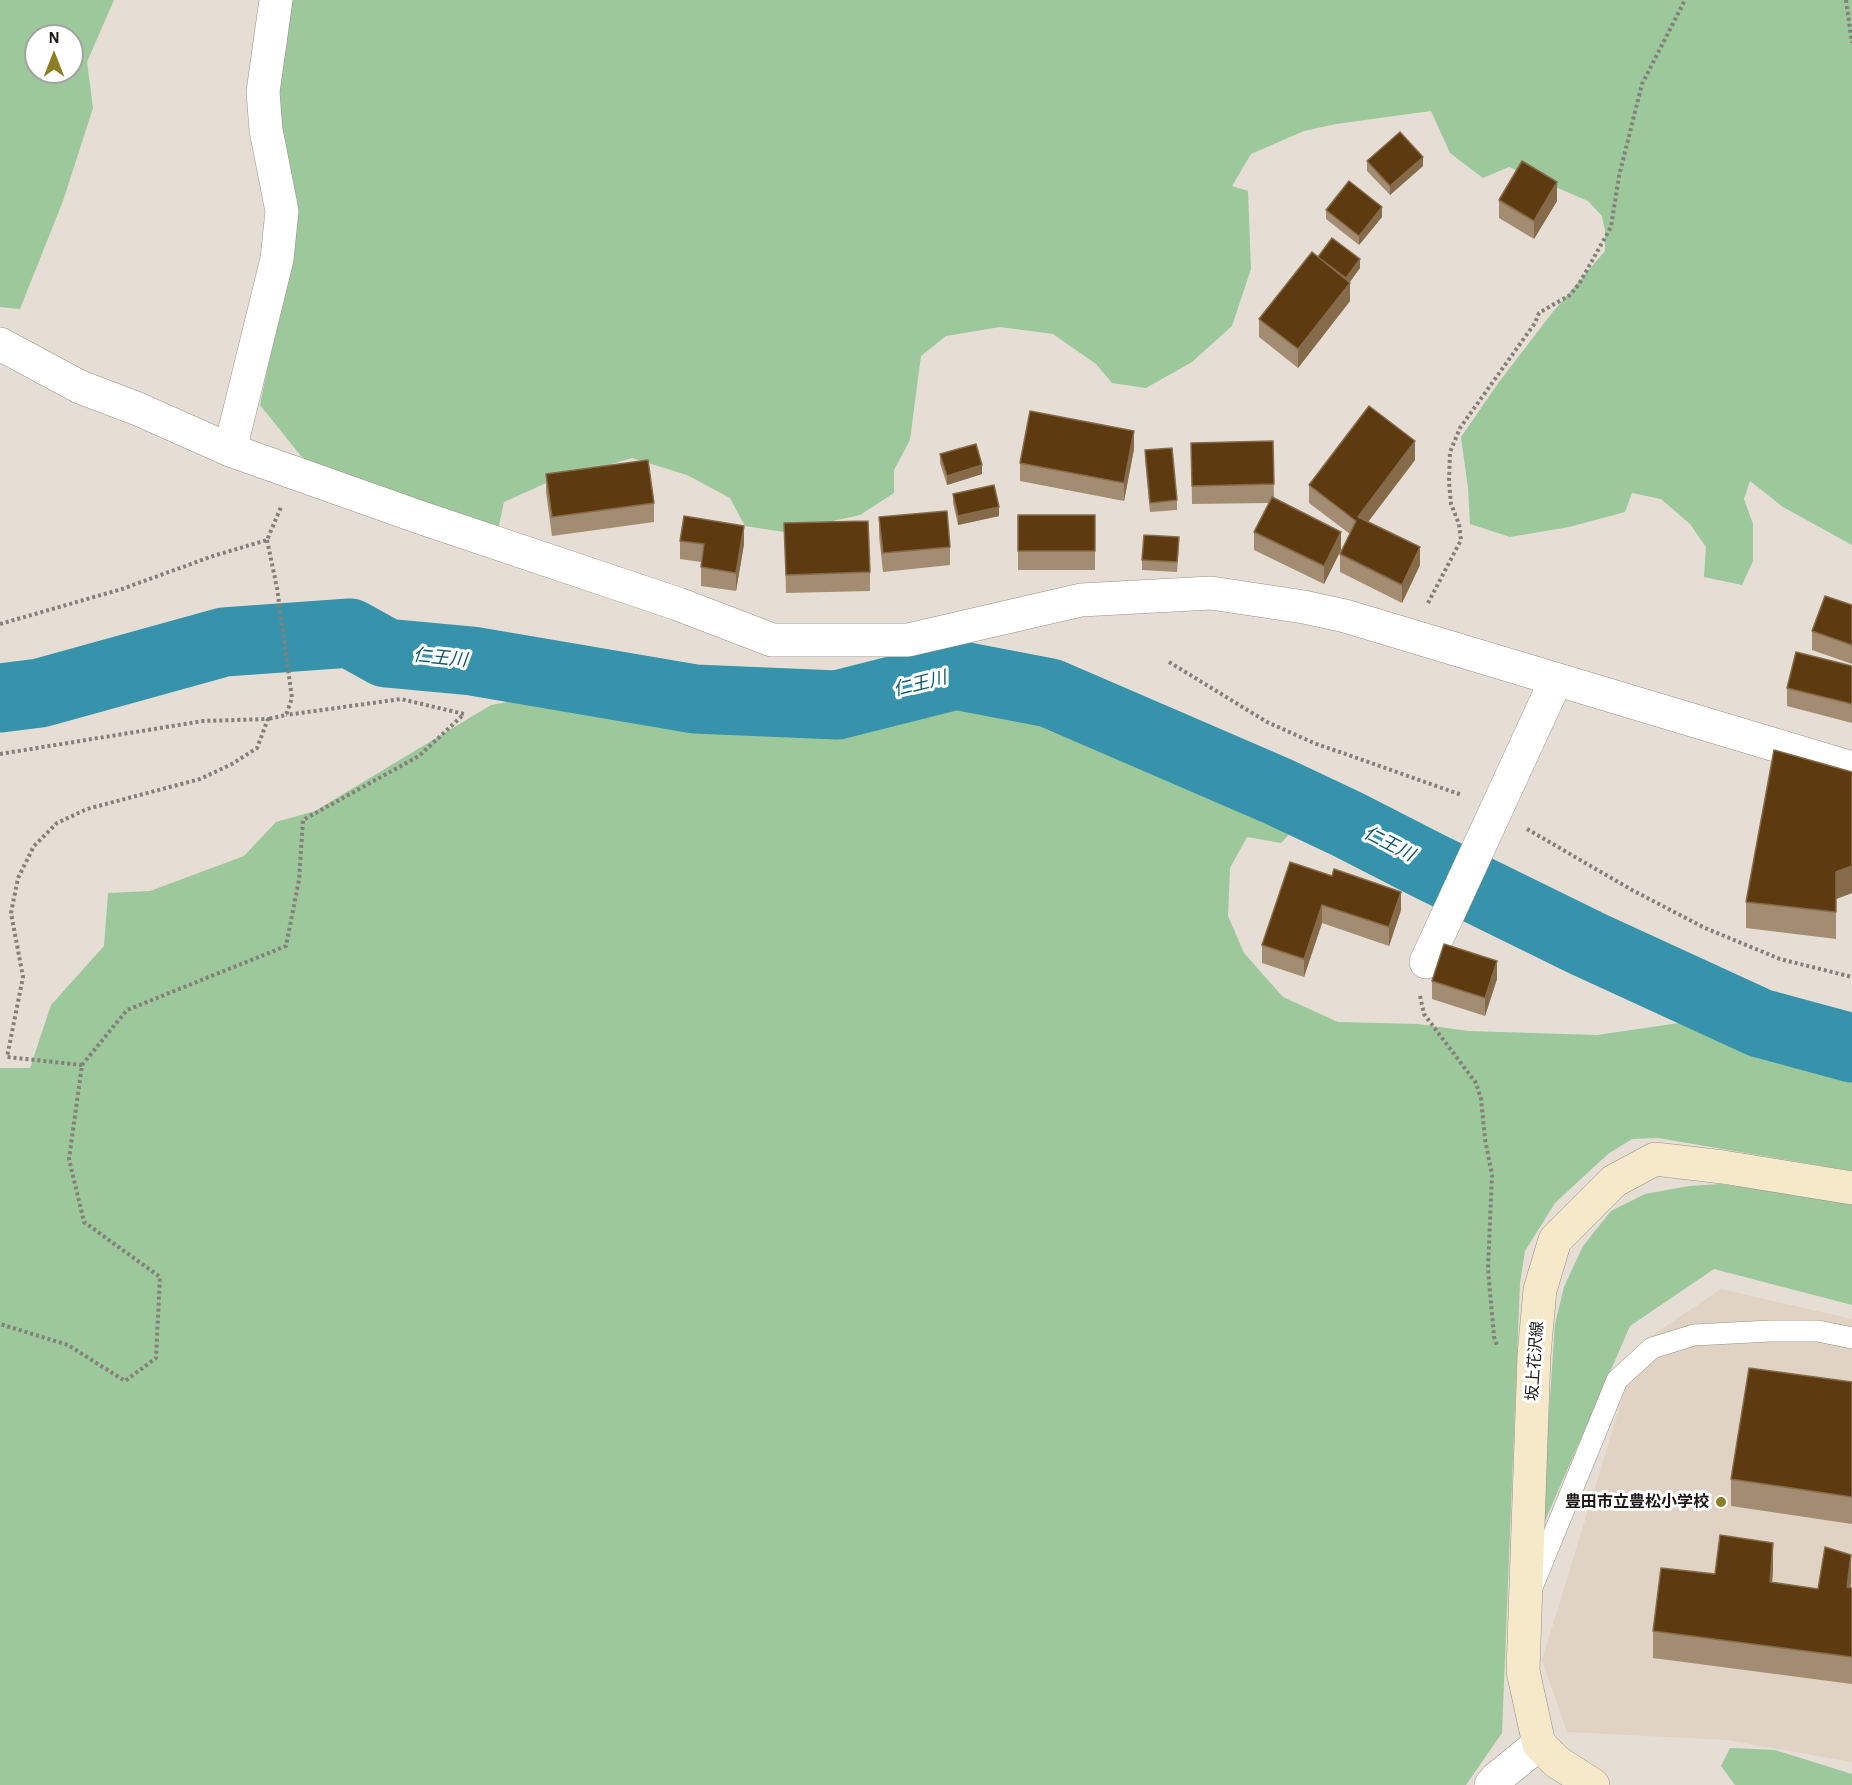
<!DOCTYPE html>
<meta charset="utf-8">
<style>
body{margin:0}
#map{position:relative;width:1852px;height:1785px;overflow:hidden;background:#e6ded4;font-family:"Alegreya Sans",sans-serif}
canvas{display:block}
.north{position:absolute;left:24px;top:24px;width:60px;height:60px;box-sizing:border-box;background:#fff;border:2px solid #a3a2a1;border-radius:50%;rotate:0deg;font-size:16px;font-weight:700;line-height:24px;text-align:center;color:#1a1714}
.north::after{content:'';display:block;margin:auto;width:21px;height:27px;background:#8b7e25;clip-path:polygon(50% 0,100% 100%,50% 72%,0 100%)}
</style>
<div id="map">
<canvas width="1852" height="1785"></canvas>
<div class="north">N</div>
</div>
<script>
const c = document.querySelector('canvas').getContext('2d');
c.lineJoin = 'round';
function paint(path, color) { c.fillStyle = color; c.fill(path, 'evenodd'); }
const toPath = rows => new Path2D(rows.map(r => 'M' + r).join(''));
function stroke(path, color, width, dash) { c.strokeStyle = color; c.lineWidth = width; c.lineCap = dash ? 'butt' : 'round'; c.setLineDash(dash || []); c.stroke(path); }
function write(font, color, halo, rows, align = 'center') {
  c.font = font + ' "Alegreya Sans","Noto Sans JP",sans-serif'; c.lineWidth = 6; c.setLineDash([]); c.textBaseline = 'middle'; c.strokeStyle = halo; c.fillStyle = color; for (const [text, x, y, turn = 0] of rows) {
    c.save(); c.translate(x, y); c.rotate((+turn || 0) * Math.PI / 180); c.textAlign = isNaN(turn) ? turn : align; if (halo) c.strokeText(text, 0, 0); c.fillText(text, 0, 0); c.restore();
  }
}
const built = toPath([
 [1721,1289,1852,1319,1852,1762,1727,1740,1567,1732,1542,1660,1639,1344]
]);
const green = toPath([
 [0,0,114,0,87,62,93,108,63,201,20,309,0,307],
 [36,36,72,36,72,72,36,72],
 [290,0,1852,0,1852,545,1783,507,1750,481,1744,499,1753,524,1753,561,1742,585,1704,577,1706,547,1690,524,1661,499,1632,493,1625,512,1569,527,1510,537,1470,524,1468,488,1461,437,1499,382,1552,313,1605,251,1605,231,1602,216,1588,201,1509,167,1483,178,1450,153,1431,111,1336,124,1304,131,1251,154,1232,186,1248,191,1251,269,1232,326,1192,362,1146,388,1112,383,1096,364,1053,334,1000,327,946,336,921,356,910,440,894,470,894,493,860,515,784,532,745,526,730,498,687,475,632,458,544,484,504,502,493,554,377,514,301,456,260,405,292,249,279,103,280,60],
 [578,689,633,698,701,712,857,721,951,698,1043,713,1257,801,1294,829,1281,843,1247,837,1230,868,1228,916,1244,953,1283,997,1338,1022,1418,1024,1468,1031,1597,1035,1713,1018,1824,1063,1852,1067,1852,1171,1658,1138,1632,1139,1608,1154,1555,1203,1525,1251,1520,1283,1502,1733,1466,1785,0,1785,0,1068,30,1068,51,1005,104,946,108,893,150,891,244,856,276,822,315,811,491,705],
 [1721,1184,1852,1203,1852,1305,1714,1269,1630,1326,1541,1530,1555,1324,1564,1287,1583,1246,1611,1211,1645,1194,1689,1186],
 [1730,1748,1775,1750,1852,1774,1852,1785,1735,1785,1721,1766]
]);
const river = toPath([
 [0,698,40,693,224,642,350,633,386,653,472,661,695,699,837,705,956,675,1050,693,1277,791,1347,824,1429,866,1588,944,1760,1023,1852,1048]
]);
const path = toPath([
 [1846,0,1852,43],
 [267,540,277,588,292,698,286,715,268,719],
 [1428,603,1461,540,1459,524,1451,504,1449,481,1450,452,1460,428,1535,323,1539,313,1570,295,1579,284,1611,227,1619,176,1642,84,1685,0],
 [0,624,122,589,213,556,267,540,281,507],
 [1169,662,1267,722,1314,743,1462,795],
 [0,754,203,721,268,719,257,748,232,764,200,779,87,809,57,823,34,846,18,878,11,913,23,977,7,1057,82,1065,69,1159,84,1222,160,1277,156,1358,125,1381,68,1345,0,1324],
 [1527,829,1632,890,1705,928,1780,959,1852,977],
 [1420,996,1424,1014,1476,1083,1481,1099,1485,1139,1492,1175,1488,1269,1494,1337,1497,1345],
 [82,1065,127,1010,286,946,299,880,303,820,419,756,464,714,401,699,286,715]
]);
const service = toPath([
 [1533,1585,1617,1380,1652,1348,1694,1335,1770,1331,1818,1331,1852,1338]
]);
const minor = toPath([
 [0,344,80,387,138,409,230,450,419,517,678,604,772,640,908,640,1081,600,1211,593,1304,607,1345,616,1852,768],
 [230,450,277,259,282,211,266,130,263,92,276,0],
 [1426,962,1556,680],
 [1491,1785,1497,1778,1539,1744]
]);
const secondary = toPath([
 [1593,1785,1557,1762,1539,1744,1523,1671,1534,1355,1540,1290,1555,1240,1614,1181,1655,1159,1723,1167,1852,1188]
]);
const wall = toPath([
 [1367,161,1423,166,1390,195,1367,171],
 [1499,200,1557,201,1534,239,1499,218],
 [1326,210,1382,217,1359,245,1326,219],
 [1318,257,1360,268,1350,282,1350,301,1298,368,1259,337,1259,319],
 [1273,441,1274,498,1341,550,1324,584,1254,550,1254,532,1269,503,1192,504,1191,443],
 [1134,449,1124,501,1020,481,1020,463],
 [1145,450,1177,500,1177,510,1150,512,1145,460],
 [940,454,982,474,947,485,940,463],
 [1415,460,1368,522,1420,565,1402,603,1340,572,1340,554,1350,534,1309,503,1309,485],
 [546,474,654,503,654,522,552,536,546,492],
 [953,494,999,516,958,525,953,503],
 [1018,515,1095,515,1095,570,1018,570],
 [879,517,950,547,950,565,883,572,879,536],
 [784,523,870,572,870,591,786,593],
 [680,541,744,544,736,591,701,586,701,562,680,559],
 [1179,547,1177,572,1142,570,1142,560],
 [1852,605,1852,664,1812,650,1812,631],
 [1852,666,1852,723,1787,706,1787,688],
 [1852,772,1852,893,1836,899,1836,939,1746,928,1746,902],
 [1290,862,1401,910,1389,946,1322,923,1304,977,1262,963,1262,945],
 [1497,979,1485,1016,1432,999,1432,981],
 [1852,1382,1852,1524,1731,1506,1731,1479],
 [1773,1570,1772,1582,1818,1589,1851,1582,1850,1587,1852,1588,1852,1684,1653,1658,1653,1631,1715,1574]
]);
const shadedWall = toPath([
 [1423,157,1423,166,1390,195,1390,186],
 [1557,182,1557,201,1534,239,1534,221],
 [1382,207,1382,217,1359,245,1359,236],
 [1360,259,1360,268,1346,287,1346,278],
 [1350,283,1350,301,1298,368,1298,349],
 [1134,431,1134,449,1124,501,1124,483],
 [1415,441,1415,460,1358,535,1358,517],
 [982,465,982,474,947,485,947,476],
 [999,507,999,516,958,525,958,516],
 [744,526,744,544,736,591,736,573],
 [1341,532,1341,550,1324,584,1324,566],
 [1420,547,1420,565,1402,603,1402,585],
 [1852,866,1852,893,1836,899,1836,872],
 [1401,892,1401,910,1389,946,1389,927],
 [1322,905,1322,923,1304,977,1304,959],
 [1497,961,1497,979,1485,1016,1485,998],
 [1773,1543,1773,1570,1770,1609,1770,1582],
 [1851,1555,1851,1582,1847,1613,1847,1587]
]);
const building = toPath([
 [1400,132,1423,157,1390,186,1367,161,1400,132],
 [1522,161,1557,182,1534,221,1499,200,1522,161],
 [1349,181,1382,207,1359,236,1326,210,1349,181],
 [1332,238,1360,259,1346,278,1318,257,1332,238],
 [1312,252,1350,283,1298,349,1259,319,1312,252],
 [1369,406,1415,441,1358,517,1420,547,1402,585,1340,554,1356,521,1309,485,1369,406],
 [1030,411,1134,431,1124,483,1020,463,1030,411],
 [1273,441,1274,484,1192,486,1191,443,1273,441],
 [976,444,982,465,947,476,940,454,976,444],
 [1172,448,1177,500,1150,503,1145,450,1172,448],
 [648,460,654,503,552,517,546,474,648,460],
 [994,485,999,507,958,516,953,494,994,485],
 [1272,497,1341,532,1324,566,1254,532,1272,497],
 [947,511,950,547,883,553,879,517,947,511],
 [1018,515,1095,515,1095,551,1018,551,1018,515],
 [684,516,744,526,736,573,701,567,704,544,680,541,684,516],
 [868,521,870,572,786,575,784,523,868,521],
 [1144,535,1179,537,1177,562,1142,560,1144,535],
 [1825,596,1852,605,1852,645,1812,631,1825,596],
 [1796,652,1852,666,1852,704,1787,688,1796,652],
 [1774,750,1852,772,1852,866,1836,872,1836,912,1746,902,1774,750],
 [1290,862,1332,876,1334,869,1401,892,1389,927,1322,905,1304,959,1262,945,1290,862],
 [1444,944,1497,961,1485,998,1432,981,1444,944],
 [1749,1368,1852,1382,1852,1497,1731,1479,1749,1368],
 [1720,1535,1773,1543,1770,1582,1818,1589,1825,1547,1851,1555,1847,1587,1852,1588,1852,1657,1653,1631,1661,1568,1715,1574,1720,1535]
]);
const markers = [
 [1721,1502,6,"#8b7e25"]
];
const streetNames = [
 ["坂上花沢線",1535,1361,-86]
];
const poiNames = [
 ["豊田市立豊松小学校",1709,1502]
];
const waterNames = [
 ["仁王川",440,658,6],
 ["仁王川",920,684,-14],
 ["仁王川",1389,844,27]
];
paint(built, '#e0d3c3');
paint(green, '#9cc89c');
stroke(river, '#3793ac', 69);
stroke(service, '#979087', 22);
stroke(minor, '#979087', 34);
stroke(secondary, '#979087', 34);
stroke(path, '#857f79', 4, [3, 3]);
stroke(service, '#fff', 21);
stroke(minor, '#fff', 33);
stroke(secondary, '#f5e9c9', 33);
paint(wall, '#a28c72');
paint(shadedWall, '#866b4b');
paint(building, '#5d3a10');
stroke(building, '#866b4b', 1.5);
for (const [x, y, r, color] of markers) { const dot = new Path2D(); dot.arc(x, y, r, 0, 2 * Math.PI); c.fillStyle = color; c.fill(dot); stroke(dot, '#fff', 2); }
write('16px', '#1a1714', '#fff', streetNames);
write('bold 16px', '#1a1714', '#fff', poiNames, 'right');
write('italic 18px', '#0c586b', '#fff', waterNames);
</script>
